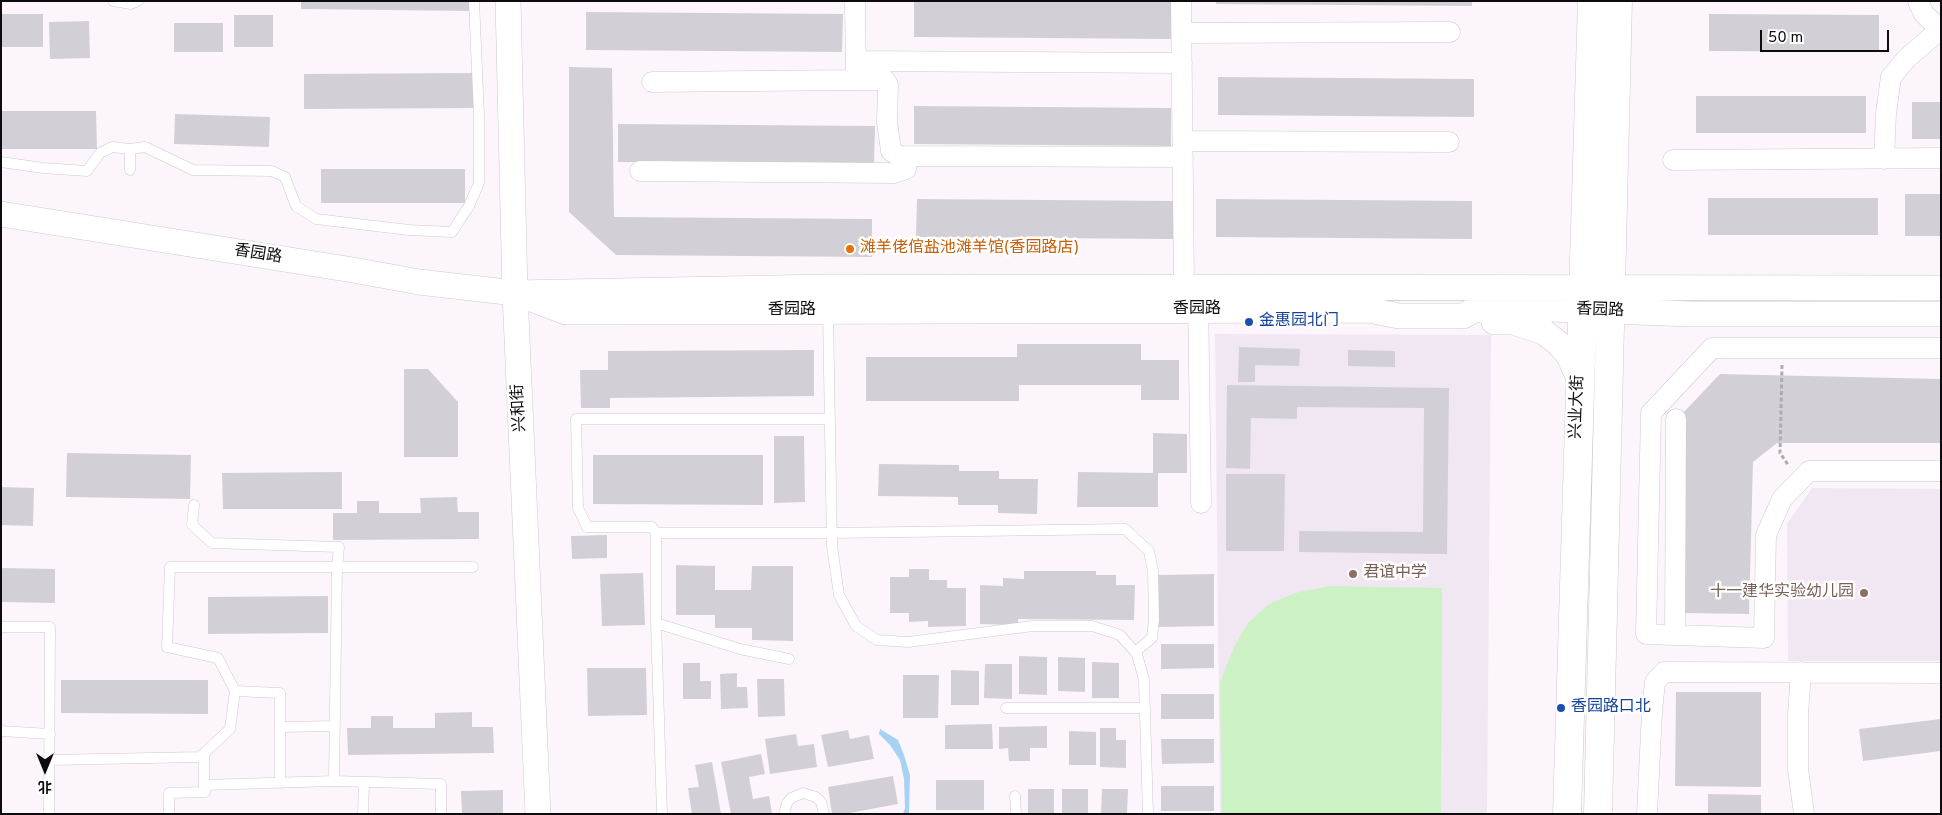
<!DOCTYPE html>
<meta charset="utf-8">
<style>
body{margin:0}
#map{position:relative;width:1942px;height:815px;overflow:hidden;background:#fcf6fc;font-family:Overpass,"Noto Sans SC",sans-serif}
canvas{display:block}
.frame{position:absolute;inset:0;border:2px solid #0d0b0d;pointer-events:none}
.north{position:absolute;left:20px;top:745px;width:50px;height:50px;-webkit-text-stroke:4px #fff;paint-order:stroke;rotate:180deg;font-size:14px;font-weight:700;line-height:20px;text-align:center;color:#0d0b0d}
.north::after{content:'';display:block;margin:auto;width:18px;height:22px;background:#0d0b0d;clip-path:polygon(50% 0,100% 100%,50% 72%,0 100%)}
.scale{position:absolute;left:1760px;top:30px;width:129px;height:22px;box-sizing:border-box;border:2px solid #0d0b0d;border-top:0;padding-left:6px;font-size:15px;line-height:18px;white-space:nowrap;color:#0d0b0d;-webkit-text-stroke:4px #fff;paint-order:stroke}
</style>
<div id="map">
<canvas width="1942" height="815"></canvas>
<div class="frame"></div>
<div class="north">北</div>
<div class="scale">50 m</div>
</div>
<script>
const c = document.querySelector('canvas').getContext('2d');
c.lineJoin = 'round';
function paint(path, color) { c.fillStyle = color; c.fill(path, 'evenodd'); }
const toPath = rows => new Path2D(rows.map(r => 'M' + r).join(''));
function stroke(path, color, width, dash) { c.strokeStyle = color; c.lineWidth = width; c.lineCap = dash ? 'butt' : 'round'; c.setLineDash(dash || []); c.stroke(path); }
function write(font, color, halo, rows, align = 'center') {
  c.font = font + ' Overpass,"Noto Sans SC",sans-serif'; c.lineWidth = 5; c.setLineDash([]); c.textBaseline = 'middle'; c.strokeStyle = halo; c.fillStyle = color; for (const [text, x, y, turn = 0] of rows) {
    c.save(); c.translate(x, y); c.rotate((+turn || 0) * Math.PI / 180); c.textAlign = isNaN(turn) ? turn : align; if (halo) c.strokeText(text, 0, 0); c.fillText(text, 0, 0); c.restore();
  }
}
const built = toPath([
 [1215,334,1491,335,1487,814,1220,814],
 [1812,488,1941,489,1941,661,1788,661,1787,524]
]);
const green = toPath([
 [1329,586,1442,588,1441,814,1222,814,1220,682,1234,647,1248,623,1269,604,1295,593]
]);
const water = toPath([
 [880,729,898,740,904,755,910,775,909,814,903,814,905,808,904,779,900,760,890,745,879,734]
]);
const building = toPath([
 [301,1,469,1,469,11,301,9],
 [914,1,1171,1,1171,39,914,37],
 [1216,1,1472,1,1472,6,1216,4],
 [586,12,843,14,842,52,586,50],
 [1,14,43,14,43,47,1,47],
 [1709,14,1879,15,1879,52,1709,51],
 [234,15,273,15,273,47,234,47],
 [89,21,90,58,50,59,49,22],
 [174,23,223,23,223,52,174,52],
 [569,67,612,68,614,217,872,219,872,257,616,255,569,212],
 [474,73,474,108,304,109,304,74],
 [1218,77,1474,79,1474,117,1218,115],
 [1696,96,1866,96,1866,133,1696,133],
 [1912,102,1941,102,1941,139,1912,139],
 [914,106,1171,108,1171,146,914,144],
 [2,111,96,111,97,149,2,149],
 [175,114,270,117,269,147,174,144],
 [618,124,875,126,874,164,618,162],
 [321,169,465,169,465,203,321,203],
 [1905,194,1941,194,1941,236,1905,236],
 [1708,198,1878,198,1878,235,1708,235],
 [917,199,1173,201,1173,239,916,237],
 [1216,199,1472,201,1472,239,1216,237],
 [1017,344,1141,344,1141,360,1179,360,1179,400,1141,400,1141,385,1019,385,1019,401,866,401,866,357,1017,357],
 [1239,347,1300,349,1299,366,1255,365,1255,382,1238,382],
 [814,350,814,396,610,398,610,408,581,408,580,370,608,370,608,351],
 [1348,350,1395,351,1395,367,1348,366],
 [404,369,428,369,458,402,458,457,404,457],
 [1720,374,1941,379,1941,443,1777,443,1753,462,1749,614,1681,613,1682,414],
 [1227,385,1449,388,1447,554,1299,552,1299,531,1423,532,1424,408,1297,407,1297,419,1251,418,1250,469,1226,468],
 [1153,433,1187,434,1187,473,1158,473,1158,507,1077,507,1078,472,1153,473],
 [774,436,804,436,805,502,774,503],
 [67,453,191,455,190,499,66,497],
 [593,455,763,455,763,505,593,504],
 [879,464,959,465,959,471,999,471,999,479,1038,479,1037,514,998,513,998,505,958,505,958,497,878,496],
 [342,472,342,509,223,509,222,473],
 [1226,474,1285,474,1284,551,1226,551],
 [1,487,34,488,33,526,1,525],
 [457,497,458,512,479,512,479,539,333,540,333,513,357,513,357,501,379,501,379,513,421,513,420,498],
 [607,535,607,558,572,559,571,536],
 [676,565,715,566,715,590,751,590,752,566,793,566,793,641,752,640,752,628,715,628,715,615,676,615],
 [1,568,55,569,55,603,1,602],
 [909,569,929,569,929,580,947,580,947,588,966,588,966,626,928,627,928,621,909,622,909,613,890,613,890,577,909,577],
 [1024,571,1096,571,1096,575,1116,575,1116,585,1135,585,1134,620,1018,619,1018,625,980,624,980,585,1003,586,1003,578,1024,579],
 [643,573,645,625,602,626,600,574],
 [1214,574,1214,626,1159,627,1158,575],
 [328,596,328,633,208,634,208,597],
 [1161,644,1214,644,1214,668,1161,669],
 [1019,656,1047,657,1047,695,1019,694],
 [1058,657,1085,658,1085,692,1058,691],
 [1092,662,1119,663,1119,698,1092,698],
 [683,663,700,663,700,681,711,681,711,699,683,699],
 [985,664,1012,664,1012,699,984,698],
 [587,668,646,668,647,715,588,716],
 [951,670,979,671,979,705,951,705],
 [737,673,737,687,747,687,748,708,721,709,720,674],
 [903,675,939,675,938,718,903,718],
 [757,679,784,679,785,716,758,717],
 [61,680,208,680,208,714,61,713],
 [1676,692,1761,692,1761,787,1675,786],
 [1161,694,1214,694,1214,719,1161,719],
 [472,712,472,727,493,727,494,753,348,755,347,728,371,728,371,716,393,716,393,728,435,728,435,713],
 [1941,719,1941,751,1863,761,1859,729],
 [992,724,993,749,945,749,945,725],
 [1047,726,1047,748,1030,748,1030,761,1009,761,1008,748,999,749,999,727],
 [1100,728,1116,728,1116,740,1126,740,1126,768,1100,767],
 [848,730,850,739,869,735,874,759,828,767,821,735],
 [1069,731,1096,732,1096,765,1069,765],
 [796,734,798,746,814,744,817,767,770,774,765,739],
 [1161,739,1214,739,1214,763,1162,764],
 [761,754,765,774,749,777,753,799,769,796,772,813,731,814,721,762],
 [712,762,721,814,692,814,688,788,699,787,695,765],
 [893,776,898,804,844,814,832,814,828,787],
 [936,780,984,780,984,810,936,810],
 [1161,786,1214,786,1214,811,1161,811],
 [1028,789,1054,789,1054,814,1028,814],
 [1062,789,1088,789,1088,814,1062,814],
 [1102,789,1128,789,1127,814,1101,814],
 [503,790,503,814,462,814,461,791],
 [1708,794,1761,795,1761,814,1708,814]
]);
const path = toPath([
 [1782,365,1780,453,1789,466]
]);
const service = toPath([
 [113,1,131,4,138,1],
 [130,149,130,170],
 [1,162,43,168,87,171,100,153,112,147,130,149,145,147,193,170,272,171,285,177,296,206,316,219,409,230,452,232,469,206,479,183,479,116,474,1],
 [828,311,832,546,839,595,856,626,877,640,908,642,1033,626,1092,626,1120,635,1137,654,1144,680,1148,814],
 [194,505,192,525,212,543,339,547,337,567,334,781],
 [656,533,832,533,1125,529,1149,551,1153,571,1154,619,1152,638,1135,652],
 [656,623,740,649,789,659],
 [1,627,50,627,49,814],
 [235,691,280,693,280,783],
 [1006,708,1145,708],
 [280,727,335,726],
 [1,731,50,734],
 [204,754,204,785,334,781,441,784,441,814],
 [50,760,200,757,230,729,235,691,218,658,167,647,170,567,473,567],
 [1015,796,1016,814],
 [169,814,169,793,205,792,204,785],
 [363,814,364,782],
 [662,814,656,623,656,533,652,527,587,527,578,508,576,419,829,419],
 [784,814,787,803,791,798,803,793,816,797,821,802,824,814]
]);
const minor = toPath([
 [1181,1,1184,287],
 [1918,1,1924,14,1941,30],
 [1182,33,1450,32],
 [856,61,1182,63],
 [856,80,885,80,888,85,887,122,891,151,899,156,1183,157],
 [652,82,856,80,855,1],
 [1183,141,1449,142],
 [1884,159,1886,113,1891,77,1907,58,1940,30],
 [1673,160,1941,158],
 [640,171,894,173,906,169,906,156],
 [1198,295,1201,503],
 [1941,348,1712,348,1651,413,1646,634,1764,638,1766,535,1782,499,1809,471,1941,471],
 [1675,635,1676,419],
 [1801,672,1798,714,1798,769,1804,814],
 [1647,814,1652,712,1655,682,1664,672,1941,673]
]);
const tertiary = toPath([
 [508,1,515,293,538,814],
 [1,214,353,270,419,282,515,293,827,287,1941,288],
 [529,298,566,312,1369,310,1399,316,1463,316,1474,310,1552,309,1692,314,1941,314],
 [1494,322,1513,322,1544,332,1559,344,1569,356,1579,378]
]);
const secondary = toPath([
 [1567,814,1592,1],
 [1598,814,1618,1]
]);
const markers = [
 [850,249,5,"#e8710a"],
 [1249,322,5,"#1a4fb4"],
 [1353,574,5,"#8d6e63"],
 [1864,593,5,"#8d6e63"],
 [1561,708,5,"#1a4fb4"]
];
const foodNames = [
 ["滩羊佬倌盐池滩羊馆(香园路店)",860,249]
];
const streetNames = [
 ["香园路",258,255,9],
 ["香园路",1197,310],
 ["香园路",792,311],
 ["香园路",1600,311,2],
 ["兴业大街",1578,407,-88],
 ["兴和街",520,408,-93]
];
const transitNames = [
 ["金惠园北门",1259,322],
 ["香园路口北",1571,708]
];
const educationNames = [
 ["君谊中学",1363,574],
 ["十一建华实验幼儿园",1854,593,"right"]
];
paint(built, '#f0e7f2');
paint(green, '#ccf1c5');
paint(water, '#a6d3f3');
paint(building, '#d2d0d6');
stroke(service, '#cdc8ce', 11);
stroke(minor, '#cdc8ce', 21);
stroke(tertiary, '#cdc8ce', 26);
stroke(secondary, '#cdc8ce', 29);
stroke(path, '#afaaaf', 3, [4, 2.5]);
stroke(service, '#fff', 10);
stroke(minor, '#fff', 20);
stroke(tertiary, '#fff', 25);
stroke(secondary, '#fff', 28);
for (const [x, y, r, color] of markers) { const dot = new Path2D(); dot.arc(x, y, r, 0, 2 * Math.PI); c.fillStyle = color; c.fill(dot); stroke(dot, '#fff', 2); }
write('16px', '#c56008', '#fff', foodNames, 'left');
write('16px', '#0d0b0d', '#fff', streetNames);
write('16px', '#164399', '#fff', transitNames, 'left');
write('16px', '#785e54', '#fff', educationNames, 'left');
</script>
